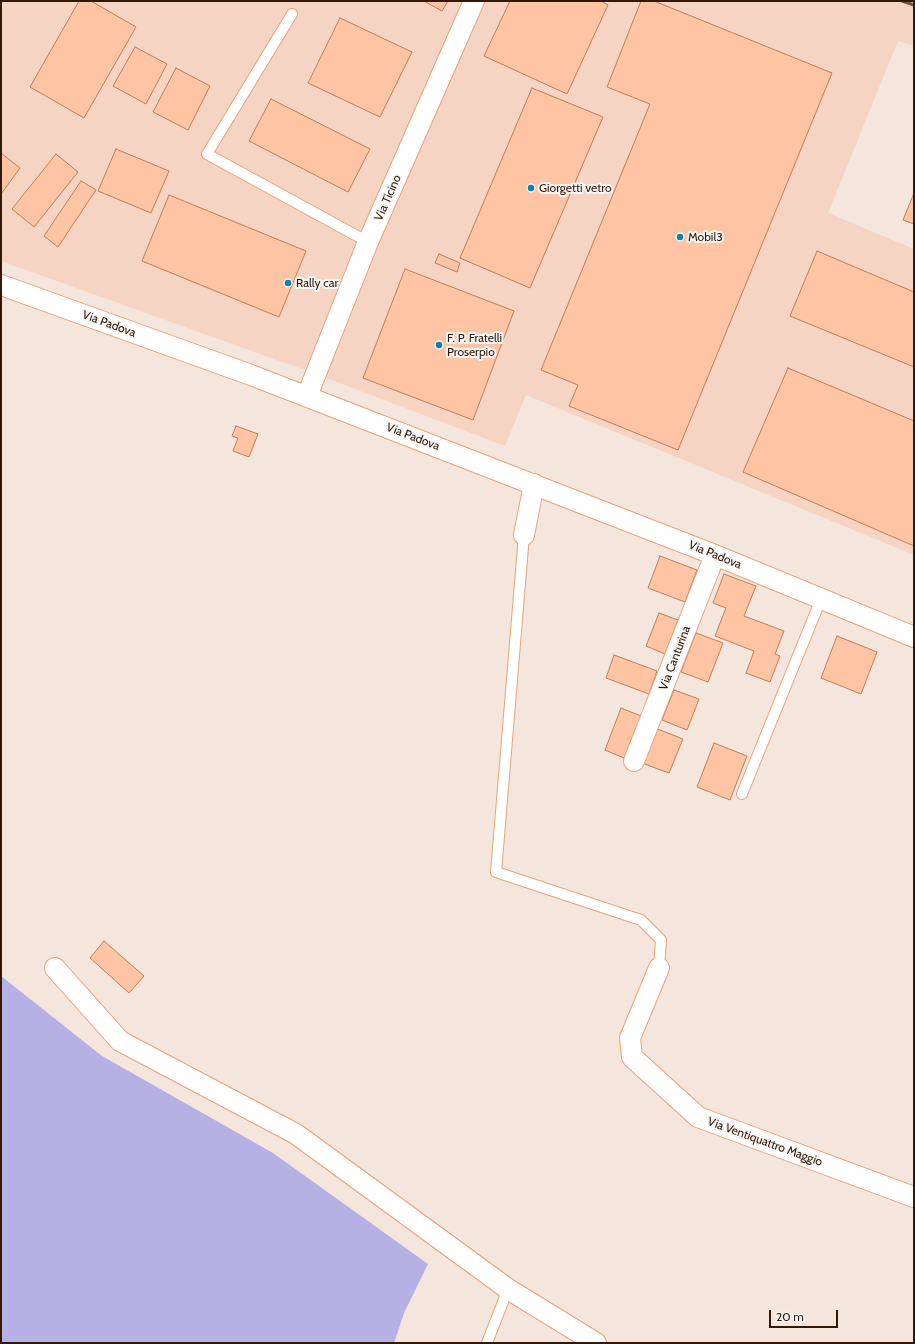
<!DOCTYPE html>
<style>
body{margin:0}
#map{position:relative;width:915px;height:1344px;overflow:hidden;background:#f4e5dd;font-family:Cabin,sans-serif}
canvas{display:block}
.frame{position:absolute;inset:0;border:2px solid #321807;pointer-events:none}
.scale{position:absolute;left:769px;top:1310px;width:69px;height:18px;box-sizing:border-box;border:2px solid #321807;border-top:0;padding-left:5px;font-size:12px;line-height:14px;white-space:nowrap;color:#321807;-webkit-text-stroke:3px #f5f6f5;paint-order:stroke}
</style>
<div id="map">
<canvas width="915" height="1344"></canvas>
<div class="frame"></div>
<div class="scale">20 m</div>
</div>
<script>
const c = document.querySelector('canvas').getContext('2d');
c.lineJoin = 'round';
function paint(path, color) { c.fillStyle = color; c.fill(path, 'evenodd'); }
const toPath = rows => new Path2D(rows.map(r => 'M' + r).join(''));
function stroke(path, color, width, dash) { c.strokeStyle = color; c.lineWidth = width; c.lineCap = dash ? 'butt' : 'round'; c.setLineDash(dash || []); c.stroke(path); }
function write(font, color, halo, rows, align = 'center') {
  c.font = font + ' Cabin,sans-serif'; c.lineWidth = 4; c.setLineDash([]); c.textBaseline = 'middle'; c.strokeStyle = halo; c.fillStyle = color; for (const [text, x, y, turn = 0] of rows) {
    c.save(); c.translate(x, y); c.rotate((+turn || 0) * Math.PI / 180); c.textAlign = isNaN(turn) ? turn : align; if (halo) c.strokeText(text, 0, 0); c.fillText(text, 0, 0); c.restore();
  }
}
const built = toPath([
 [1,1,914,1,914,46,898,41,828,213,914,249,914,555,526,395,505,446,313,373,1,261]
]);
const green = toPath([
 [1,976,102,1056,273,1153,428,1264,404,1313,394,1343,1,1343]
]);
const building = toPath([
 [79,1,91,1,136,27,84,118,30,87,79,1],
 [424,1,448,1,442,11,424,1],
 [510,1,601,1,608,5,567,94,484,56,510,1],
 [641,1,654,1,832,73,678,450,569,406,578,385,541,370,650,104,607,87,641,1],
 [340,18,412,52,380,117,308,83,340,18],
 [135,47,167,64,146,104,113,86,135,47],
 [176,68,210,86,188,130,153,112,176,68],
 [532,88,603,117,530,288,460,258,532,88],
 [271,99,370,149,348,192,249,141,271,99],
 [116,149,169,171,151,213,98,191,116,149],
 [1,153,20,168,1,194,1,153],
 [56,154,78,172,34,227,12,209,56,154],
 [81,181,96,190,58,247,44,236,81,181],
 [914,193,914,224,903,220,914,193],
 [169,195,306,251,279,317,142,261,169,195],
 [817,251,914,292,914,367,790,316,817,251],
 [439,254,460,263,457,272,435,263,439,254],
 [405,269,514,311,473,420,363,378,405,269],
 [788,368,914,421,914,546,743,472,788,368],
 [236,426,258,434,249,457,233,451,238,438,232,436,236,426],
 [660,556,697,570,685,602,648,588,660,556],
 [724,574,756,586,744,616,784,631,775,654,780,656,770,682,746,673,754,651,715,636,726,608,713,603,724,574],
 [659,613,678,620,665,654,646,646,659,613],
 [696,633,723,643,708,682,681,672,696,633],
 [837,636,877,652,861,694,821,678,837,636],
 [614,655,657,671,649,694,606,678,614,655],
 [674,690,699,699,687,730,662,720,674,690],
 [621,708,641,716,624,758,605,750,621,708],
 [655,728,683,739,669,773,642,763,655,728],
 [714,743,747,756,730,800,697,787,714,743],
 [104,941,144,976,129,993,90,958,104,941]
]);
const service = toPath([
 [292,14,207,154,368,242],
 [524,535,496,872,641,920,661,940,659,968],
 [742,794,821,599],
 [487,1343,508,1289]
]);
const minor = toPath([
 [1,285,251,375,715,555,914,637],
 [307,396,368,242,474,1],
 [524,535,534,484],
 [634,761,715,555],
 [55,968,120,1041,296,1134,508,1289,596,1343],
 [659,968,630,1038,632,1057,698,1117,914,1197]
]);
const rail = toPath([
 [902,1,914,5]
]);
const markers = [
 [531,188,4,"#1281a9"],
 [680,237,4,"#1281a9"],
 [288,283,4,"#1281a9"],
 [439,345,4,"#1281a9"]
];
const poiNames = [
 ["Giorgetti vetro",539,188],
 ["Mobil3",688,237],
 ["Rally car",296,283],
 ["F. P. Fratelli",447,338],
 ["Proserpio",447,352]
];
const streetNames = [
 ["Via Ticino",388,198,-66],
 ["Via Padova",109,324,20],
 ["Via Padova",413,437,21],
 ["Via Padova",715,555,22],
 ["Via Canturina",675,658,-69],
 ["Via Ventiquattro Maggio",765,1142,20]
];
paint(built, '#f6d4c3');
paint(green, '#b6b0e5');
paint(building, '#ffc4a4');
stroke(building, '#c27d56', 1);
stroke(service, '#e9a27a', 12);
stroke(minor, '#e9a27a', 22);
stroke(service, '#fff', 10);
stroke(minor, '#fff', 20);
stroke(rail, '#6e5749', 3);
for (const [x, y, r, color] of markers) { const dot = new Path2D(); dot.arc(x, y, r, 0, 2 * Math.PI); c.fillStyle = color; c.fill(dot); stroke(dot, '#f5f6f5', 1.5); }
write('12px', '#321807', '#f5f6f5', poiNames, 'left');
write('12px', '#321807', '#f5f6f5', streetNames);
</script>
